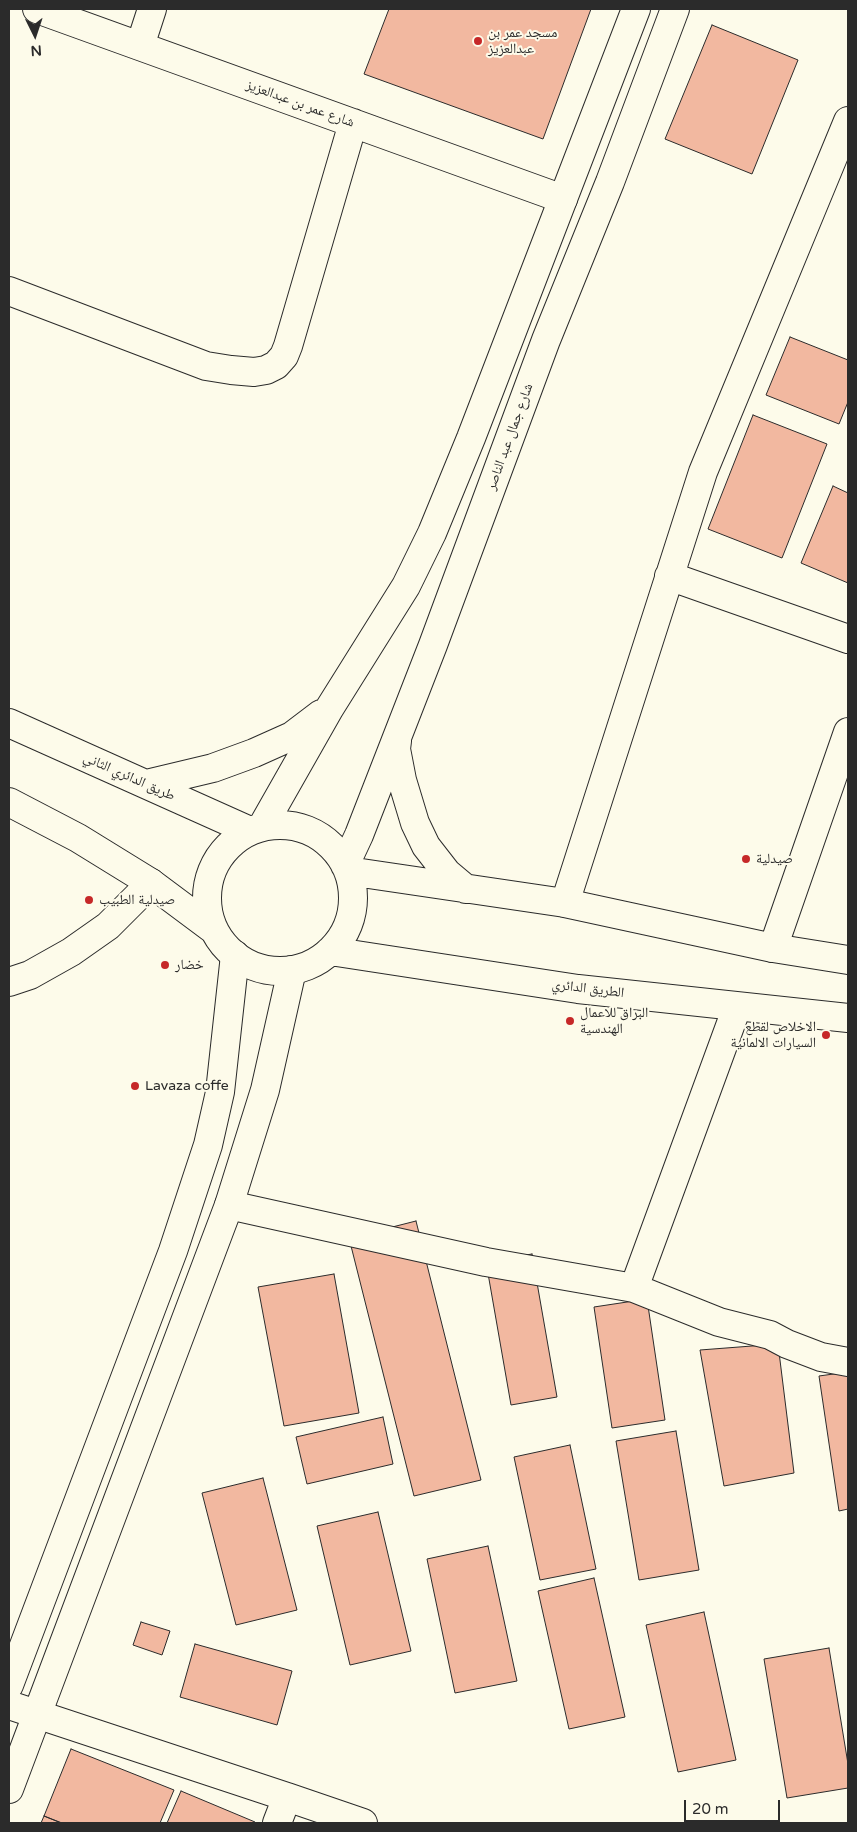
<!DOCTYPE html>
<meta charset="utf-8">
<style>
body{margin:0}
#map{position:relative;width:857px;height:1832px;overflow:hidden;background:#fdfbea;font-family:"Varela Round",sans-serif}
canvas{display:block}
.frame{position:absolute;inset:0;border:10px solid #2b2b2b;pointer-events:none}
.north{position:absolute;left:10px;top:10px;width:50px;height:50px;-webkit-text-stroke:4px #fdfbea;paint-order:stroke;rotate:176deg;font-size:14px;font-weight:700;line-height:20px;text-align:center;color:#2b2b2b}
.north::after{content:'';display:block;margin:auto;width:18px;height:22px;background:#2b2b2b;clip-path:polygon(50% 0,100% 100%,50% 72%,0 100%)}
.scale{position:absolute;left:684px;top:1800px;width:96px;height:22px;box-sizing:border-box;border:2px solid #2b2b2b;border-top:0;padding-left:6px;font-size:15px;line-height:18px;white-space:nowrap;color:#2b2b2b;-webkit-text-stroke:4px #fdfbea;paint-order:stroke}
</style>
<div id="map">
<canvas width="857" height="1832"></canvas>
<div class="frame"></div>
<div class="north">N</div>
<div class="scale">20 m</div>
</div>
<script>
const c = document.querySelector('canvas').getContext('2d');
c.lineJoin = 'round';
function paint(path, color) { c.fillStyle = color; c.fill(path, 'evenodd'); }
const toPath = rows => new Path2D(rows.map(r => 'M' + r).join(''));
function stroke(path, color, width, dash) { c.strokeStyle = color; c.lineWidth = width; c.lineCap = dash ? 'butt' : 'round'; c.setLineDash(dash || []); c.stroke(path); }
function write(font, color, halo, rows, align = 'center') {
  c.font = font + ' "Varela Round","Noto Naskh Arabic",sans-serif'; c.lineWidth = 4; c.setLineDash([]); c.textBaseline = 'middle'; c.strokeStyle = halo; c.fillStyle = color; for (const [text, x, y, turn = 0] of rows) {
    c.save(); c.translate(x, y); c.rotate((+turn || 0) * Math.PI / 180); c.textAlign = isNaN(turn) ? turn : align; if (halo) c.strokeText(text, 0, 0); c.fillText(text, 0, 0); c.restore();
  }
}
const building = toPath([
 [389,9,591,9,543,139,364,74,389,9],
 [712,25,798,60,752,174,665,139,712,25],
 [790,337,848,360,848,402,839,424,766,395,790,337],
 [753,415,827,444,782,558,708,529,753,415],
 [833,486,848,493,848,583,801,563,833,486],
 [416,1221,481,1480,414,1496,349,1238,416,1221],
 [532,1254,557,1397,511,1405,486,1262,532,1254],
 [334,1274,359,1413,284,1426,258,1287,334,1274],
 [647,1299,665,1420,612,1428,594,1307,647,1299],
 [778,1344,794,1473,724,1486,700,1350,778,1344],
 [848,1372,848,1509,839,1511,819,1376,848,1372],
 [383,1417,393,1464,307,1484,296,1437,383,1417],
 [676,1431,699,1570,639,1580,616,1441,676,1431],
 [570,1445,596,1569,540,1580,514,1457,570,1445],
 [263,1478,297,1610,236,1625,202,1493,263,1478],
 [378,1512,411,1651,350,1665,317,1526,378,1512],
 [488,1546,517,1681,455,1693,427,1559,488,1546],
 [594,1578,625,1717,569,1729,538,1591,594,1578],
 [704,1612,736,1760,678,1772,646,1625,704,1612],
 [141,1622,170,1631,162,1655,133,1645,141,1622],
 [195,1644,292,1671,277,1725,180,1697,195,1644],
 [829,1648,848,1764,848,1788,787,1798,764,1659,829,1648],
 [71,1749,174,1790,160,1823,62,1823,44,1816,71,1749],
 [181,1791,255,1822,254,1823,167,1823,181,1791],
 [44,1816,61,1823,41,1823,44,1816]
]);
const minor = toPath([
 [37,9,563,199],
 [140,46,152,9],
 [9,291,206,366,231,370,254,372,266,370,276,365,284,356,288,346,353,123],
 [669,576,848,639],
 [565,903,703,472,848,121],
 [773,948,848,732],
 [9,982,30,975,71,952,108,926,151,883],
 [229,1205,486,1262,634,1288,719,1322,770,1335,787,1344,821,1357,848,1362],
 [634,1288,737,1007],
 [9,1705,287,1797,277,1823],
 [287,1797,363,1823]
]);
const tertiary = toPath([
 [9,1685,173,1251,208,1145,220,1092,235,955],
 [9,1789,229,1205,265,1090,292,970]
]);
const primary = toPath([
 [9,723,250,831],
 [397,741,396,749,402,780,415,823,426,846,447,873,466,889],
 [146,784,213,768,254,753,292,736,321,714],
 [9,802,78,838,151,883,214,930],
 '207 898a73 73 0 1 1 146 0a73 73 0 1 1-146 0Z',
 [262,827,329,709,406,586,432,533,471,438,636,9],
 [345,865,359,835,433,645,546,340,610,182,675,9],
 [348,871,565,903,773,948,848,960],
 [330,951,578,989,848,1018]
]);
const markers = [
 [478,41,5,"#c62828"],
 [746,859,5,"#c62828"],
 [89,900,5,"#c62828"],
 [165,965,5,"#c62828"],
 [570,1021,5,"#c62828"],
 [826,1035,5,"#c62828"],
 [135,1086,5,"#c62828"]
];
const poiNames = [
 ["مسجد عمر بن",488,33],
 ["عبدالعزيز",488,49],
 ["صيدلية",756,859],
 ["صيدلية الطبيب",99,900],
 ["خضار",175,965],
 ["البراق للاعمال",580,1013],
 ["الهندسية",580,1029],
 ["الاخلاص لقطع",816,1027,"right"],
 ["السيارات الالمانية",816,1043,"right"],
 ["Lavaza coffe",145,1086]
];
const streetNames = [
 ["شارع عمر بن عبدالعزيز",300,104,20],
 ["شارع جمال عبد الناصر",510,437,-70],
 ["طريق الدائري الثاني",129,777,24],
 ["الطريق الدائري",588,989,7]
];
paint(building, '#f2b8a0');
stroke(building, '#2b2b2b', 1);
stroke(minor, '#2b2b2b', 30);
stroke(tertiary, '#2b2b2b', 30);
stroke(primary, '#2b2b2b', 30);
stroke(minor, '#fdfbea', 28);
stroke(tertiary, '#fdfbea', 28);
stroke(primary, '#fdfbea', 28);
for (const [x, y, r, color] of markers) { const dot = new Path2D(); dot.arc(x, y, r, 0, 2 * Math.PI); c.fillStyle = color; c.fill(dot); stroke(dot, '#fdfbea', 2); }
write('14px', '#2b2b2b', '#fdfbea', poiNames, 'left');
write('14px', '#2b2b2b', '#fdfbea', streetNames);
</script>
